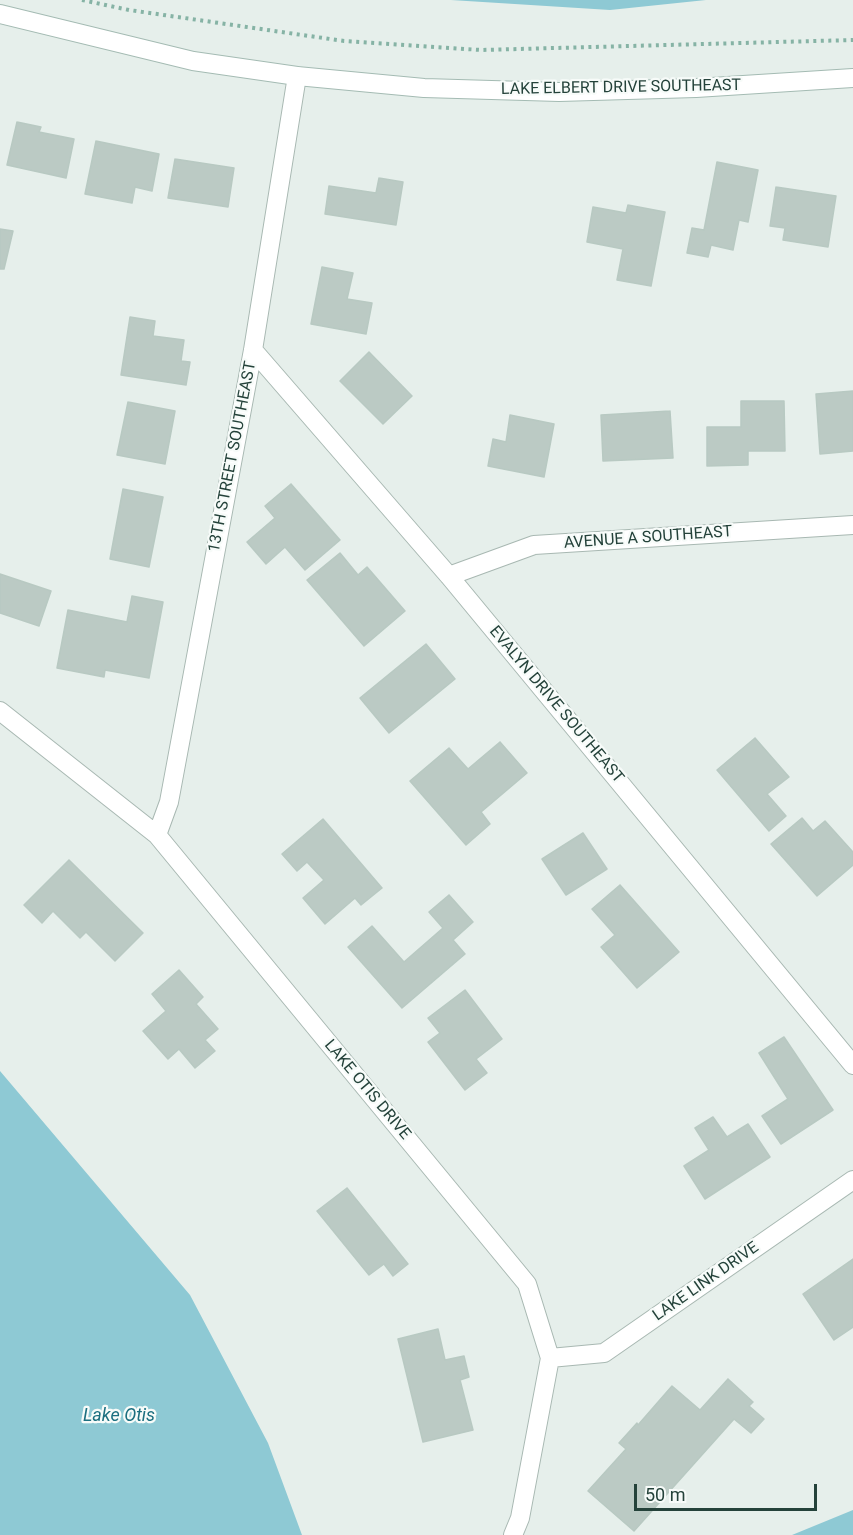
<!DOCTYPE html>
<style>
body{margin:0}
#map{position:relative;width:853px;height:1535px;overflow:hidden;background:#e6efeb;font-family:Roboto,sans-serif}
canvas{display:block}
.scale{position:absolute;left:634px;top:1484px;width:183px;height:27px;box-sizing:border-box;border:3px solid #24423a;border-top:0;padding-left:8px;font-size:18px;line-height:21px;white-space:nowrap;color:#24423a;-webkit-text-stroke:4px #f7fbf9;paint-order:stroke}
</style>
<div id="map">
<canvas width="853" height="1535"></canvas>
<div class="scale">50 m</div>
</div>
<script>
const c = document.querySelector('canvas').getContext('2d');
c.lineJoin = 'round';
function paint(path, color) { c.fillStyle = color; c.fill(path, 'evenodd'); }
const toPath = rows => new Path2D(rows.map(r => 'M' + r).join(''));
function stroke(path, color, width, dash) { c.strokeStyle = color; c.lineWidth = width; c.lineCap = dash ? 'butt' : 'round'; c.setLineDash(dash || []); c.stroke(path); }
function write(font, color, halo, rows, align = 'center') {
  c.font = font + ' Roboto,sans-serif'; c.lineWidth = 4.5; c.setLineDash([]); c.textBaseline = 'middle'; c.strokeStyle = halo; c.fillStyle = color; for (const [text, x, y, turn = 0] of rows) {
    c.save(); c.translate(x, y); c.rotate((+turn || 0) * Math.PI / 180); c.textAlign = isNaN(turn) ? turn : align; if (halo) c.strokeText(text, 0, 0); c.fillText(text, 0, 0); c.restore();
  }
}
const water = toPath([
 [451,0,706,0,610,10],
 [0,1071,190,1295,268,1443,302,1535,0,1535],
 [853,1510,853,1535,792,1535]
]);
const building = toPath([
 [17,122,41,127,39,132,74,139,66,178,7,165,17,122],
 [96,141,159,154,152,191,135,187,132,203,85,194,96,141],
 [175,159,234,168,228,207,168,198,175,159],
 [717,162,758,170,748,222,739,220,733,250,711,245,708,257,687,253,692,228,704,230,717,162],
 [379,178,403,182,396,225,325,214,329,186,376,193,379,178],
 [776,187,836,196,828,247,783,240,785,228,770,226,776,187],
 [628,205,665,212,651,286,617,280,623,249,587,242,593,207,626,213,628,205],
 [0,229,13,231,4,269,0,269,0,229],
 [322,267,353,273,347,299,372,303,366,334,311,324,322,267],
 [130,317,155,321,153,336,184,340,181,361,190,362,186,385,121,375,130,317],
 [369,352,412,396,383,424,340,381,369,352],
 [853,391,853,451,820,454,816,394,853,391],
 [741,401,784,401,785,451,748,451,748,465,707,466,707,427,741,427,741,401],
 [128,402,175,411,165,464,117,455,128,402],
 [670,411,673,458,603,461,601,415,670,411],
 [510,415,554,424,544,477,488,466,493,439,506,442,510,415],
 [291,484,340,540,305,570,285,547,266,564,247,542,275,518,265,506,291,484],
 [123,489,163,497,149,567,110,559,123,489],
 [340,553,358,575,367,567,405,611,364,646,307,580,340,553],
 [0,574,51,591,39,626,0,613,0,574],
 [132,596,163,602,149,678,105,670,104,677,57,668,68,610,127,622,132,596],
 [426,644,455,679,389,733,360,698,426,644],
 [755,738,789,777,767,794,786,816,769,831,717,770,755,738],
 [500,742,527,773,481,812,490,824,466,845,410,781,449,748,468,769,500,742],
 [802,818,813,831,825,821,853,852,853,865,817,896,771,844,802,818],
 [323,819,382,888,361,905,355,898,325,924,303,898,324,880,307,862,297,871,282,854,323,819],
 [583,833,607,869,566,895,542,859,583,833],
 [69,860,143,933,115,961,86,932,80,938,53,911,42,923,24,905,69,860],
 [620,885,679,952,637,988,601,947,615,935,592,909,620,885],
 [449,895,473,922,453,940,465,954,402,1008,348,947,372,926,404,962,443,928,429,912,449,895],
 [179,970,203,997,196,1004,218,1029,205,1040,215,1051,195,1068,179,1049,168,1059,143,1031,166,1011,152,994,179,970],
 [465,990,502,1039,476,1059,487,1073,465,1090,428,1042,440,1033,428,1018,465,990],
 [784,1037,833,1110,781,1144,762,1116,788,1099,759,1053,784,1037],
 [713,1117,727,1137,748,1124,770,1157,705,1199,684,1166,709,1150,695,1128,713,1117],
 [347,1188,408,1264,393,1276,384,1264,369,1275,317,1211,347,1188],
 [853,1259,853,1327,834,1340,803,1294,853,1259],
 [438,1329,445,1360,464,1356,469,1377,460,1380,473,1430,423,1442,398,1339,438,1329],
 [728,1379,753,1402,749,1406,764,1419,751,1433,734,1419,634,1531,588,1491,626,1449,619,1443,637,1423,638,1425,672,1386,700,1410,728,1379]
]);
const path = toPath([
 [82,0,129,10,344,41,481,50,853,40]
]);
const minor = toPath([
 [253,350,449,576,853,1065],
 [449,576,534,545,853,525],
 [0,711,157,835,527,1284,550,1358,520,1518,513,1535],
 [157,835,169,802,253,350,297,76],
 [550,1358,604,1353,853,1180]
]);
const secondary = toPath([
 [0,14,193,61,297,76,424,88,559,92,696,88,853,78]
]);
const streetNames = [
 ["LAKE ELBERT DRIVE SOUTHEAST",621,88,-1],
 ["13TH STREET SOUTHEAST",233,457,-79],
 ["AVENUE A SOUTHEAST",648,538,-4],
 ["EVALYN DRIVE SOUTHEAST",556,705,50],
 ["LAKE OTIS DRIVE",367,1090,50],
 ["LAKE LINK DRIVE",706,1282,-35]
];
const waterNames = [
 ["Lake Otis",119,1416]
];
paint(water, '#8ec9d4');
paint(building, '#bbcac4');
stroke(building, '#b8c9c2', 1.5);
stroke(minor, '#a8b8b2', 20);
stroke(secondary, '#a4bbb3', 20);
stroke(path, '#86b3a5', 4, [3, 4.5]);
stroke(minor, '#fff', 18);
stroke(secondary, '#fff', 18);
write('16px', '#24423a', '#f7fbf9', streetNames);
write('italic 18px', '#1c6f80', '#f7fbf9', waterNames);
</script>
